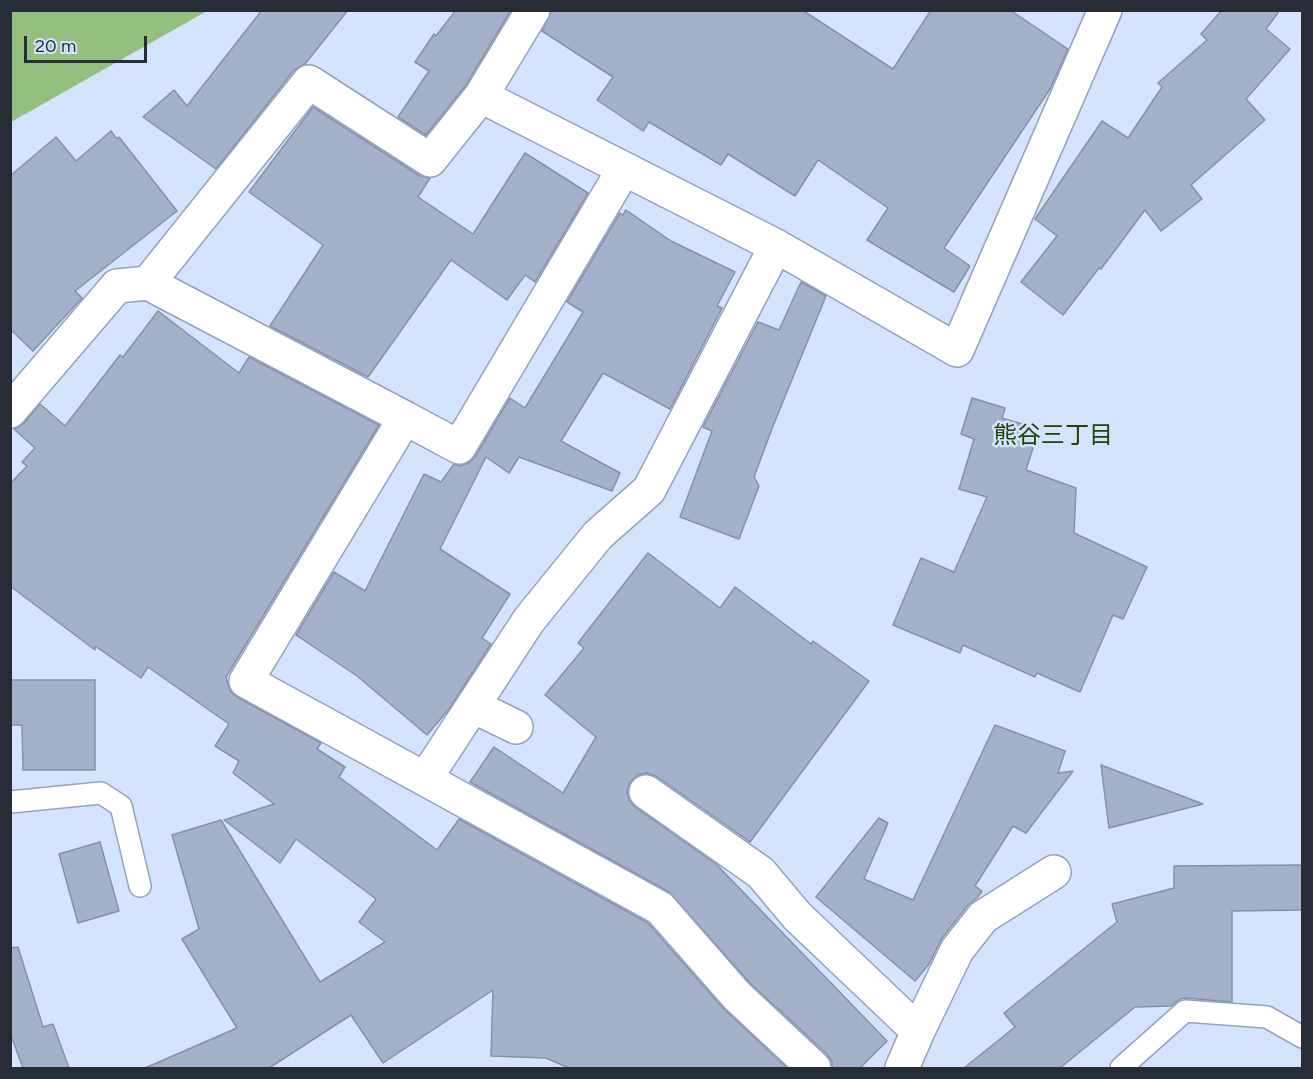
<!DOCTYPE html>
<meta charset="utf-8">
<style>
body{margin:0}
#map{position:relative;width:1313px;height:1079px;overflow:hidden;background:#d4e3fe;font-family:Figtree,sans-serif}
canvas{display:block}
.frame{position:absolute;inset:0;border:12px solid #272d37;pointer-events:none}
.scale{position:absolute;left:24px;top:36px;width:123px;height:27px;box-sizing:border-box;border:3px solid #272d37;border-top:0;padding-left:8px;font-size:18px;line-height:21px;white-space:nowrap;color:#272d37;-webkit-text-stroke:4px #d4e3fe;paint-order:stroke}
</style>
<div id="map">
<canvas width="1313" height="1079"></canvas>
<div class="frame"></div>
<div class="scale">20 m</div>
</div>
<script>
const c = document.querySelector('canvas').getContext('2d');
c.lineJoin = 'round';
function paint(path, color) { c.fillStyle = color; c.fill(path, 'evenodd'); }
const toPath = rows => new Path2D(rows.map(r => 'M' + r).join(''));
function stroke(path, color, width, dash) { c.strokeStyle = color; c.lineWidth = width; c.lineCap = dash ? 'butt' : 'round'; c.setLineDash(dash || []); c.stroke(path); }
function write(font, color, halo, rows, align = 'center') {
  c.font = font + ' Figtree,"Noto Sans JP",sans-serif'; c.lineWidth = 5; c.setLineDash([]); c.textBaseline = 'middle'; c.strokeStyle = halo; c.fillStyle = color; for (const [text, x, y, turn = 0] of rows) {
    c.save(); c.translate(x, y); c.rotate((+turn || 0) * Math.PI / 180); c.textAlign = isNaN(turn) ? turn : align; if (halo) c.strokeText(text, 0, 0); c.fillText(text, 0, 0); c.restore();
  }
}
const forest = toPath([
 [11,10,207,10,207,11,11,122]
]);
const building = toPath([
 [262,10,348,10,305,64,294,70,216,169,143,117,174,90,187,106,262,10],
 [456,10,511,10,466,85,426,135,398,117,429,71,415,62,434,34,436,36,456,10],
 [552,10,802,10,893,69,931,10,1010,10,1068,49,1050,89,944,248,970,266,954,292,867,240,888,208,818,160,795,196,728,154,721,165,649,122,643,131,597,100,613,77,542,31,552,10],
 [1222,10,1280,10,1266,29,1290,49,1246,99,1265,120,1191,185,1202,199,1161,231,1145,210,1101,269,1099,268,1063,315,1021,282,1057,236,1035,219,1102,121,1128,138,1162,87,1158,83,1207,40,1201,34,1222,10],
 [313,107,420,176,430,178,418,197,473,234,525,153,588,193,535,282,525,275,507,300,451,260,368,377,270,326,323,245,249,192,313,107],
 [111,131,117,139,119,137,177,211,75,291,82,298,33,351,10,329,10,176,56,137,76,161,111,131],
 [626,210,671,241,735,272,717,306,722,308,670,409,603,373,561,441,620,473,612,491,519,457,509,473,486,457,440,549,510,594,482,638,491,644,449,709,427,735,357,676,296,635,334,572,365,591,424,474,441,482,454,464,460,466,469,463,475,457,510,398,525,408,583,312,567,302,620,213,623,215,626,210],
 [801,282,826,296,773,426,754,477,759,486,739,539,680,517,712,431,703,427,758,322,779,330,801,282],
 [158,311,239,373,249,357,379,425,226,677,230,691,237,697,321,743,317,749,345,767,339,777,437,850,459,819,648,923,723,1008,787,1068,569,1068,546,1058,491,1056,493,990,383,1063,351,1015,269,1068,145,1068,237,1028,182,939,199,929,172,835,221,820,320,982,385,942,359,922,376,899,296,839,280,863,224,820,274,804,233,773,239,761,215,746,229,724,148,667,141,678,95,646,95,650,10,586,10,484,27,466,22,462,35,448,14,429,24,423,40,404,65,426,120,355,123,357,158,311],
 [972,398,1005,408,1002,418,1039,429,1026,470,1076,488,1074,533,1147,567,1123,619,1113,615,1080,692,1037,673,1035,677,963,645,960,653,893,625,921,558,954,572,987,497,959,489,974,439,961,434,972,398],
 [648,553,720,608,735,587,811,644,813,641,869,681,750,842,656,776,647,773,638,775,630,782,627,791,629,800,635,807,716,864,887,1041,860,1068,832,1068,832,1062,827,1054,750,983,669,892,470,782,494,747,563,793,596,737,545,695,584,648,578,643,648,553],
 [10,680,95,680,95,770,23,770,22,725,10,725,10,680],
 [995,725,1065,751,1058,773,1073,771,1026,833,1013,826,975,886,982,891,977,898,968,905,942,938,929,964,915,981,816,897,879,818,888,823,864,879,913,900,995,725],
 [1101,765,1203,804,1109,828,1101,765],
 [100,842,119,911,78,923,59,854,100,842],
 [1302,865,1302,910,1232,911,1232,1002,1185,998,1180,999,1171,1006,1135,1007,1060,1068,964,1068,1015,1027,1004,1013,1117,922,1112,904,1174,888,1174,866,1302,865],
 [18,947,43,1027,53,1024,69,1068,23,1068,10,1033,10,948,18,947]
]);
const lane = toPath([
 [10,802,101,793,121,806,140,886],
 [1121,1068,1185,1011,1267,1017,1302,1037]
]);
const street = toPath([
 [533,10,481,96,430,160,309,82,148,283,405,418,246,681,425,779,529,620,598,535,649,490,776,246],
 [481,96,776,246,957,350,1105,10],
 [10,411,117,286,148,283],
 [405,418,459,447,624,169],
 [473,706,516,727],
 [425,779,660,908,737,996,814,1068],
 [646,792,761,873,797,916,918,1031],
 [902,1068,918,1031,957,950,983,917,1054,872]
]);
const neighbourhoodNames = [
 ["熊谷三丁目",1053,436]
];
paint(forest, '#93bf7f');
paint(building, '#a3b1cb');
stroke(building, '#8391aa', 1.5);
stroke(lane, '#94a3bc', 24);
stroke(street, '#94a3bc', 36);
stroke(lane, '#fff', 21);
stroke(street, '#fff', 33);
write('24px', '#1e4403', '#d4e3fe', neighbourhoodNames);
</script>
